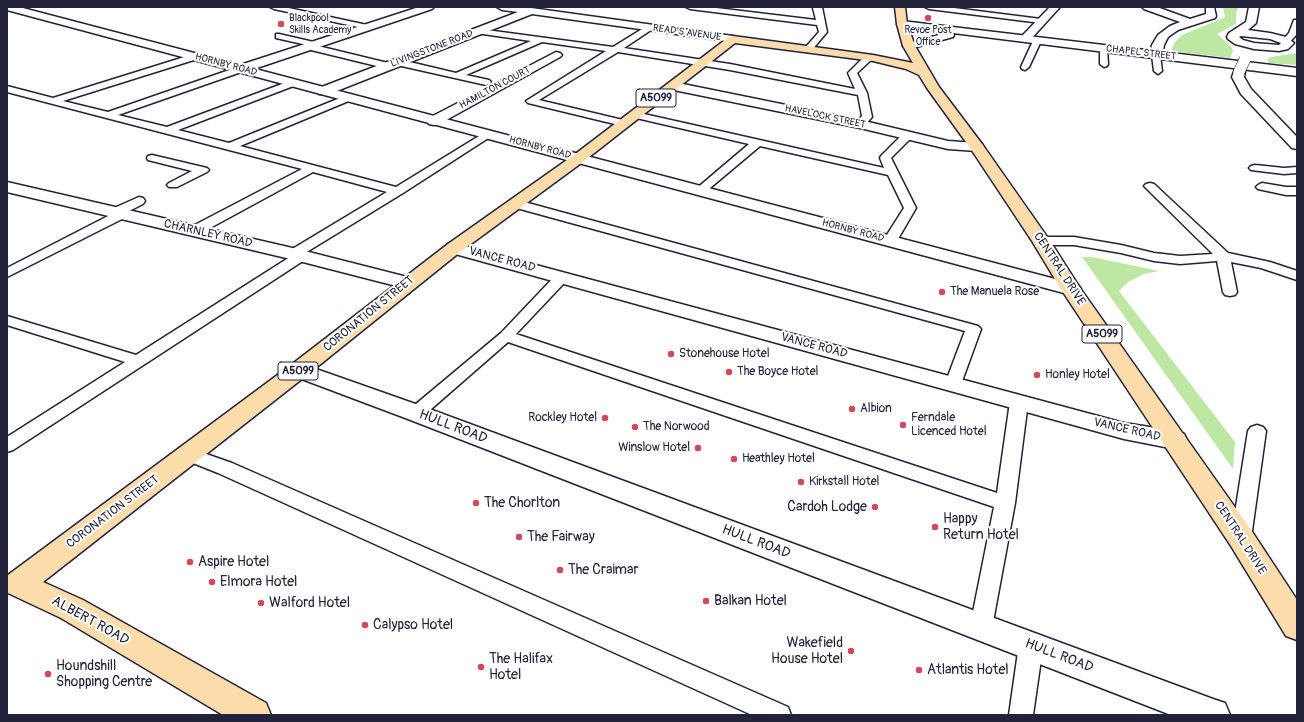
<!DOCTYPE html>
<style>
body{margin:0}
#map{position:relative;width:1304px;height:722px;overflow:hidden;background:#fff;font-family:Pangolin,sans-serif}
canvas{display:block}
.frame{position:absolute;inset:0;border:8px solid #22223b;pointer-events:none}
</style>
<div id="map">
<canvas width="1304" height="722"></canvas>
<div class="frame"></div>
</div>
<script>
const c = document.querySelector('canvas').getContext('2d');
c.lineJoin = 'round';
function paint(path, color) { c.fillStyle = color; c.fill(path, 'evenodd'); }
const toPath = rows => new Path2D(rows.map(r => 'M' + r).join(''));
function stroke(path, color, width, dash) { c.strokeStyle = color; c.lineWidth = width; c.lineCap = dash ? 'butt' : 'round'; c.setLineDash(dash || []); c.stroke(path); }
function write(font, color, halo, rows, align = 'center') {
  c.font = font + ' Pangolin,sans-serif'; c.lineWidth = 4; c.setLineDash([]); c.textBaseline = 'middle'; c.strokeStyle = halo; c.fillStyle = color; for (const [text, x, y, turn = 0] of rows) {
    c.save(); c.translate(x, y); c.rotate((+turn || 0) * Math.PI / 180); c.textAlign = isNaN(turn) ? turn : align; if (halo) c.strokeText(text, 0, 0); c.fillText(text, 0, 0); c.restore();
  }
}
const green = toPath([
 [1223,7,1239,7,1236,13,1236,24,1217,34,1231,46,1233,51,1230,58,1171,51,1175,42,1182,35,1223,18,1225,17],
 [1297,53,1297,65,1268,63,1268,59,1271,57],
 [1082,257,1092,257,1159,271,1144,274,1128,282,1119,291,1235,442,1233,469]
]);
const lane = toPath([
 [270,7,284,7,367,25,371,27,367,29,274,9,270,7],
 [686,7,708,7,816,20,813,8,822,7,827,32,811,51,808,51,804,49,819,32,817,25,690,9,686,7],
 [925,7,946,7,1041,19,1045,21,1041,23,929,9,925,7],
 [1294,20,1297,20,1297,34,1289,43,1283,43,1282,41,1289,33,1294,20],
 [647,26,650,26,654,28,624,48,730,64,855,89,848,73,865,56,871,56,872,58,871,60,857,73,867,93,872,117,864,126,856,126,855,124,862,116,858,95,730,70,618,52,539,100,627,121,628,123,627,125,623,126,528,103,526,101,606,51,542,42,466,75,489,80,491,82,489,84,486,85,397,65,393,62,397,59,456,73,531,41,476,33,475,31,479,29,613,47,647,26],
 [276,34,279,34,318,43,318,46,392,64,393,66,389,69,307,49,307,45,276,38,276,34],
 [1034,39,1037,39,1041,41,1029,67,1025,70,1022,69,1021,67,1034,39],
 [1100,47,1103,47,1107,49,1108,64,1107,66,1104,67,1100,64,1100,47],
 [1156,52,1160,55,1162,71,1158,74,1154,71,1152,55,1156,52],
 [194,54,198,57,197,59,63,101,108,112,238,67,244,67,245,69,244,71,118,115,167,127,290,81,296,81,298,83,296,85,178,130,229,143,345,96,351,96,353,98,351,100,240,146,396,187,484,133,492,133,493,135,403,193,305,253,308,256,306,259,13,450,7,452,7,437,125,362,7,325,7,316,136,355,290,257,287,254,289,251,387,192,313,172,199,234,189,234,188,231,189,228,302,169,7,92,7,86,53,98,194,54],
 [635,112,884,168,880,158,881,156,903,134,911,134,912,136,911,138,891,158,916,208,895,244,885,244,883,241,904,208,888,175,760,146,704,193,696,193,694,191,696,189,749,144,632,117,630,115,632,113,635,112],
 [152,155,207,168,209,170,207,172,177,187,169,187,167,185,169,183,192,171,148,160,147,158,148,156,152,155],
 [1255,165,1284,168,1297,167,1297,173,1284,174,1251,170,1249,168,1251,166,1255,165],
 [1150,183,1154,184,1228,253,1270,262,1297,271,1297,280,1261,268,1231,262,1237,292,1235,295,1230,296,1225,295,1223,292,1217,261,1180,264,1154,261,1121,253,1074,245,1041,245,1036,244,1034,241,1036,238,1041,237,1074,237,1121,245,1154,253,1180,256,1213,254,1146,188,1144,186,1146,184,1150,183],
 [1262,183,1286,187,1297,187,1297,195,1286,195,1258,189,1256,187,1258,185,1262,183],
 [139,197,143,198,145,201,143,204,127,212,128,214,126,217,7,277,7,268,112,214,110,212,112,209,139,197],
 [517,200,978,326,981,329,961,384,959,388,953,389,947,388,945,384,965,331,513,207,511,204,513,201,517,200],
 [562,273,567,274,569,277,567,280,516,334,997,493,1010,402,1013,398,1019,396,1025,398,1028,402,1015,503,992,627,989,634,981,637,973,634,970,627,994,507,508,342,422,417,416,419,410,417,407,413,410,409,501,333,557,274,562,273],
 [1257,425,1263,427,1266,431,1251,538,1248,544,1241,546,1234,544,1231,538,1248,431,1251,427,1257,425],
 [189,448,232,463,788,707,791,715,752,715,218,473,183,459,180,454,183,449,189,448],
 [1031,635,1039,638,1043,645,1033,715,1009,715,1019,645,1023,638,1031,635]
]);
const street = toPath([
 [419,7,434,7,432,9,245,72,237,72,235,69,237,66,419,7],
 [497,7,524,7,733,36,738,39,733,42,532,14,329,94,319,94,318,91,319,88,518,12,502,10,497,7],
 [1050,7,1060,7,1029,41,1021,41,1020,39,1021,37,1050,7],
 [1142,7,1157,7,1190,19,1206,14,1206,7,1214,7,1216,16,1215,18,1178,30,1168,37,1164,45,1162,55,1160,57,1156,58,1152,57,1150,55,1152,45,1158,35,1170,26,1180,22,1144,9,1142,7],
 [1249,7,1259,7,1256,23,1248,30,1270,33,1286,37,1294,43,1288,49,1279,51,1254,49,1235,44,1228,39,1227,37,1229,33,1246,22,1249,7],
 [1241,36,1270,39,1281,43,1279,45,1254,43,1243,40,1239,37,1241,36],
 [556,52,560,53,562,55,560,57,439,124,434,125,429,124,427,121,429,118,556,52],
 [1239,68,1243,69,1245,72,1244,77,1251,89,1297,137,1297,149,1292,148,1241,94,1232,77,1235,69,1239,68],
 [673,82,860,120,948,141,977,143,982,144,984,147,982,150,977,151,948,149,860,128,669,89,667,86,669,83,673,82],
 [7,182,301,250,415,279,418,283,415,287,408,289,299,261,7,192,7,182],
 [454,243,1124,423,1175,431,1184,434,1187,440,1184,446,1175,449,1124,439,448,252,445,248,448,244,454,243],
 [299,363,424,407,1213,699,1225,703,1230,715,1171,715,408,419,291,375,288,370,291,365,299,363]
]);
const secondary = toPath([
 [7,7,19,7,1078,285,1081,289,1078,293,1071,295,1064,293,7,10,7,7],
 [902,21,1297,68,1297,76,953,33,954,35,953,37,909,49,903,46,905,44,946,33,898,26,897,24,902,21]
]);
const primary = toPath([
 [895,7,905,7,907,24,915,46,939,87,982,144,1050,241,1080,288,1251,530,1297,600,1297,640,1286,636,1231,546,1061,289,1032,241,971,149,927,88,919,75,906,69,873,61,735,43,584,161,460,252,307,375,43,582,83,600,266,703,271,715,223,715,61,618,8,593,8,575,291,365,448,244,574,155,729,37,733,36,873,55,913,63,903,46,897,24,895,7]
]);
const streetBridge = toPath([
 [1239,72,1245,59]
]);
const markers = [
 [928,18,4,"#d1495b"],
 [281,24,4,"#d1495b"],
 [942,292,4,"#d1495b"],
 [671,354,4,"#d1495b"],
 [729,372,4,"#d1495b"],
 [1037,375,4,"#d1495b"],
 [852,409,4,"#d1495b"],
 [605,418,4,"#d1495b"],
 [903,425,4,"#d1495b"],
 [635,427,4,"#d1495b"],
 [698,448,4,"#d1495b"],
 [734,459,4,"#d1495b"],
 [801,482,4,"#d1495b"],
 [476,503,4,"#d1495b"],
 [875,507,4,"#d1495b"],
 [935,527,4,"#d1495b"],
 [519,537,4,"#d1495b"],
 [190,562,4,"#d1495b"],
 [560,570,4,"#d1495b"],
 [212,582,4,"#d1495b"],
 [706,601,4,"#d1495b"],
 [261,603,4,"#d1495b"],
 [365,625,4,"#d1495b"],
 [851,651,4,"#d1495b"],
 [481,667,4,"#d1495b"],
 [919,670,4,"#d1495b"],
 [48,674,4,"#d1495b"]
];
const farPoinames = [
 ["Blackpool",289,18],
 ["Skills Academy",289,30],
 ["Revoe Post",928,30,"center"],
 ["Office",928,42,"center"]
];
const farStreetnames = [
 ["READ'S AVENUE",687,33,8],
 ["LIVINGSTONE ROAD",432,49,-21],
 ["CHAPEL STREET",1141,53,7],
 ["HORNBY ROAD",226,65,15],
 ["HAMILTON COURT",495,88,-28],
 ["HAVELOCK STREET",825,117,12],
 ["HORNBY ROAD",540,148,15],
 ["HORNBY ROAD",853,231,15]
];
const shields = [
 [656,98,40],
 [1102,334,40],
 [298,371,40]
];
const shieldNames = [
 ["A5099",656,98],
 ["A5099",1102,334],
 ["A5099",298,371]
];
const streetNames = [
 ["CHARNLEY ROAD",208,234,13],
 ["VANCE ROAD",502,260,15],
 ["CENTRAL DRIVE",1059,269,57],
 ["CORONATION STREET",369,314,-39],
 ["VANCE ROAD",814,346,15],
 ["VANCE ROAD",1127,430,13],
 ["CORONATION STREET",113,512,-37],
 ["CENTRAL DRIVE",1240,538,57]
];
const poiNames = [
 ["The Manuela Rose",950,292],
 ["Stonehouse Hotel",679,354],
 ["The Boyce Hotel",737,372],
 ["Honley Hotel",1045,375],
 ["Albion",860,409],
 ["Rockley Hotel",597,418,"right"],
 ["Ferndale",911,418],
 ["Licenced Hotel",911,432],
 ["The Norwood",643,427],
 ["Winslow Hotel",690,448,"right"],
 ["Heathley Hotel",742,459],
 ["Kirkstall Hotel",809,482]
];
const nearStreetnames = [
 ["HULL ROAD",453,427,21],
 ["HULL ROAD",756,542,21],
 ["ALBERT ROAD",90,621,29],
 ["HULL ROAD",1059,656,21]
];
const nearPoinames = [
 ["The Chorlton",484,503],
 ["Cardoh Lodge",867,507,"right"],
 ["Happy",943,519],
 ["Return Hotel",943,535],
 ["The Fairway",527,537],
 ["Aspire Hotel",198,562],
 ["The Craimar",568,570],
 ["Elmora Hotel",220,582],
 ["Balkan Hotel",714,601],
 ["Walford Hotel",269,603],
 ["Calypso Hotel",373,625],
 ["Wakefield",843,643,"right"],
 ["House Hotel",843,659,"right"],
 ["The Halifax",489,659],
 ["Hotel",489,675],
 ["Houndshill",56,666],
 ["Shopping Centre",56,682],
 ["Atlantis Hotel",927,670]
];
paint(green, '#bde7a3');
stroke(lane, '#22223b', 3);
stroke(street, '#22223b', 3);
stroke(secondary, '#22223b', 3);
stroke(primary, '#22223b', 3);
paint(lane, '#fff');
paint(street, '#fff');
paint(secondary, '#fff');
paint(primary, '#fddcac');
stroke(streetBridge, '#22223b', 12, []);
stroke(streetBridge, '#fff', 11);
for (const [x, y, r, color] of markers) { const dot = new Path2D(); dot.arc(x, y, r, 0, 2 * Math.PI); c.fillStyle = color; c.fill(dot); stroke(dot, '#fff', 1.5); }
write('10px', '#22223b', '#fff', farPoinames, 'left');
write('10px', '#22223b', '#fff', farStreetnames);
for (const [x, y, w] of shields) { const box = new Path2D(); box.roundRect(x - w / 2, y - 9, w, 18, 3); c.fillStyle = '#fff'; c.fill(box); stroke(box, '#22223b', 1); }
write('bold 11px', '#22223b', null, shieldNames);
write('12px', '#22223b', '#fff', streetNames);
write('12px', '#22223b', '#fff', poiNames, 'left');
write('14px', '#22223b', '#fff', nearStreetnames);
write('14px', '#22223b', '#fff', nearPoinames, 'left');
</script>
